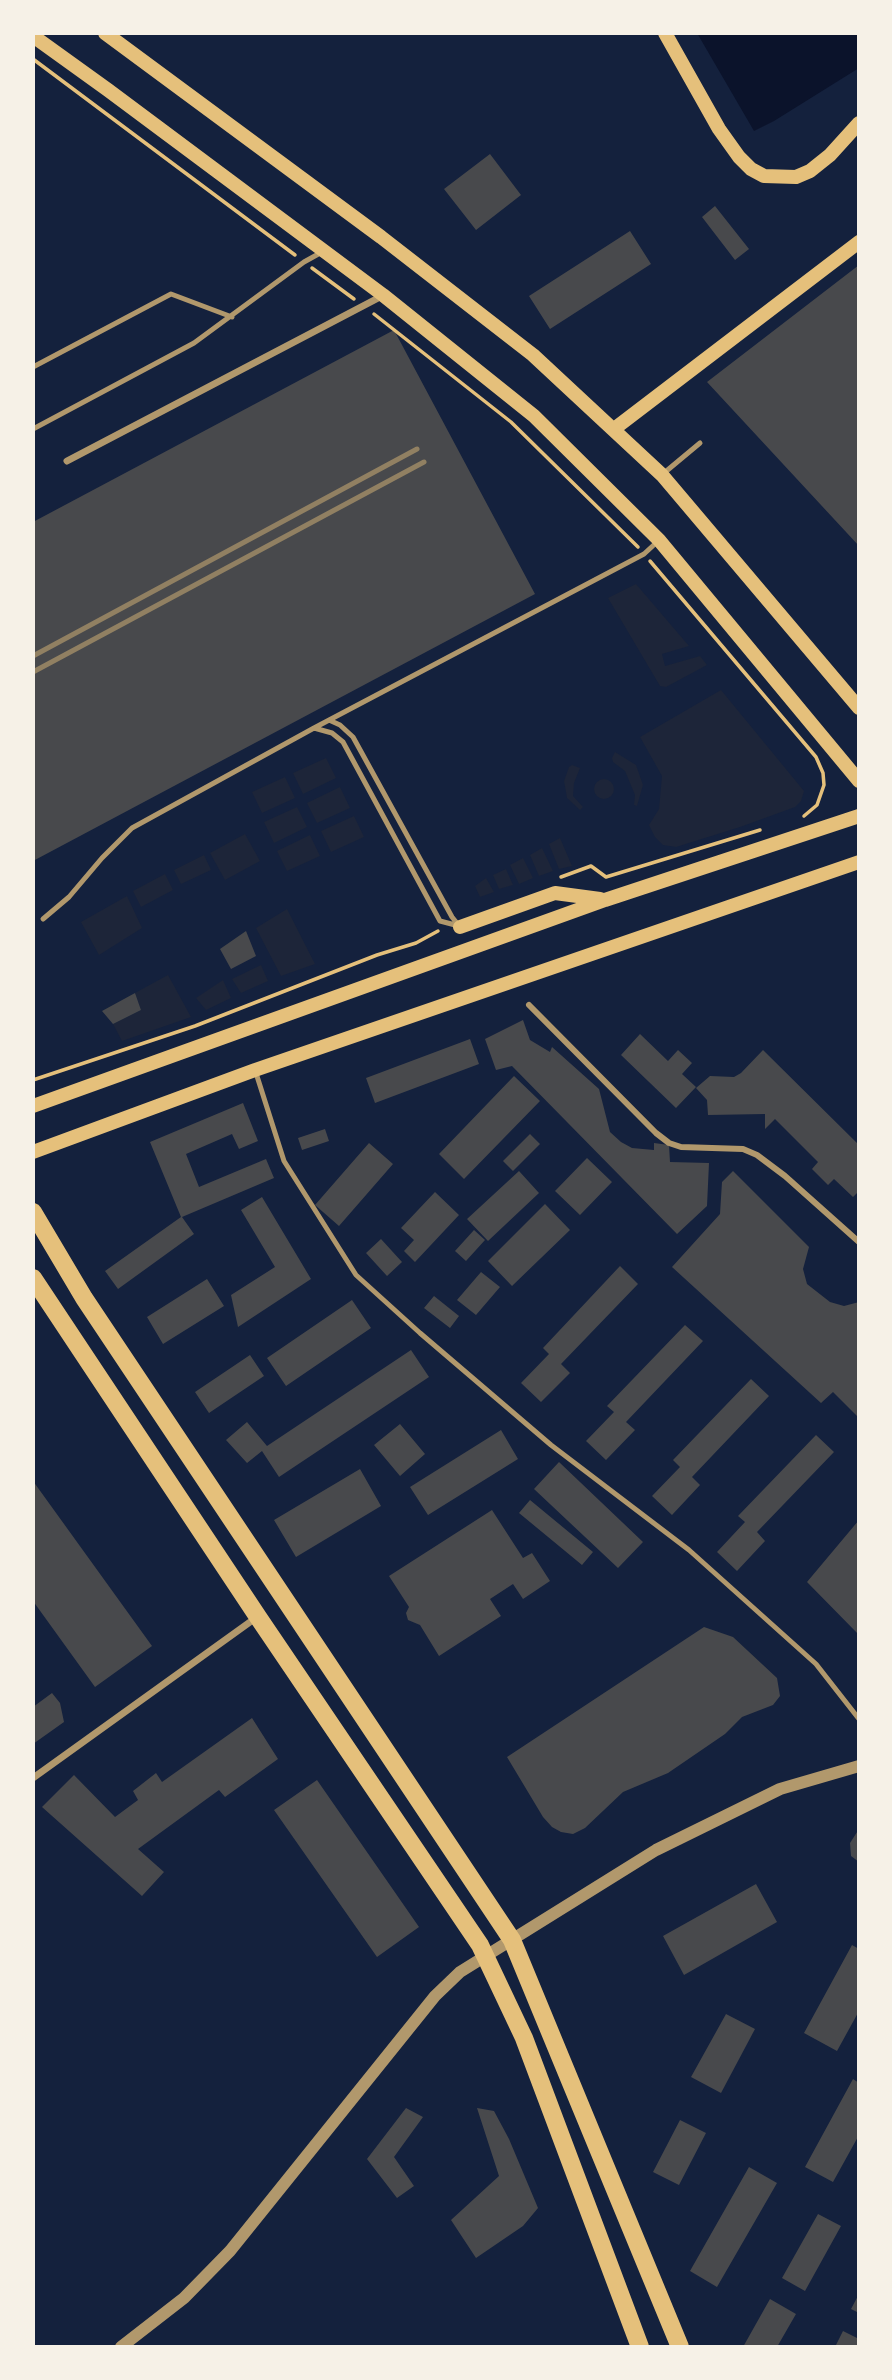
<!DOCTYPE html>
<style>
body{margin:0}
#map{position:relative;width:892px;height:2380px;overflow:hidden;background:#14213d;font-family:"Titillium Web",sans-serif}
canvas{display:block}
.frame{position:absolute;inset:0;border:35px solid #f6f1e7;pointer-events:none}
</style>
<div id="map">
<canvas width="892" height="2380"></canvas>
<div class="frame"></div>
</div>
<script>
const c = document.querySelector('canvas').getContext('2d');
c.lineJoin = 'round';
function paint(path, color) { c.fillStyle = color; c.fill(path, 'evenodd'); }
const toPath = rows => new Path2D(rows.map(r => 'M' + r).join(''));
function stroke(path, color, width, dash) { c.strokeStyle = color; c.lineWidth = width; c.lineCap = dash ? 'butt' : 'round'; c.setLineDash(dash || []); c.stroke(path); }
const green = toPath([
 [636,584,689,646,662,654,665,666,700,656,707,665,666,687,660,686,608,598],
 [721,690,804,791,801,801,795,807,740,827,676,847,663,845,655,837,649,825,659,809,662,776,640,737],
 [615,752,636,765,643,785,637,806,634,805,635,795,625,771,613,762,612,758],
 [326,758,336,778,303,794,293,773],
 [572,765,580,768,574,783,573,796,583,807,580,810,567,798,566,792,564,781,569,767],
 [285,777,295,798,262,813,252,792],
 '594 789a10 10 0 1 1 20 0a10 10 0 1 1-20 0Z',
 [340,787,350,808,317,823,307,803],
 [297,807,307,827,274,843,264,822],
 [354,816,364,837,331,852,321,831],
 [245,834,260,861,225,880,210,853],
 [310,835,320,856,287,871,277,851],
 [560,838,572,866,559,869,549,844],
 [542,848,553,871,539,876,530,855],
 [204,855,211,870,181,884,174,870],
 [523,858,533,878,519,884,510,865],
 [506,869,513,885,499,889,493,875],
 [165,874,173,890,141,907,133,891],
 [486,878,494,892,480,897,475,886],
 [127,896,142,928,99,955,81,922],
 [287,909,315,964,281,976,256,928],
 [261,965,268,981,241,993,232,979],
 [168,975,191,1017,122,1041,113,1024,141,1010,135,993],
 [223,980,231,998,206,1010,196,998]
]);
const water = toPath([
 [697,33,859,33,859,68,774,121,754,131]
]);
const building = toPath([
 [490,154,521,195,476,230,444,189],
 [715,206,749,249,735,260,702,217],
 [630,231,651,264,550,329,529,296],
 [859,265,859,546,707,382],
 [394,330,535,594,33,861,33,522],
 [246,931,256,956,231,969,220,949],
 [135,993,141,1010,113,1024,102,1011],
 [523,1020,530,1040,550,1052,552,1047,599,1089,610,1132,621,1142,632,1148,654,1150,654,1143,669,1145,670,1162,709,1163,707,1206,677,1234,512,1066,496,1070,485,1039],
 [640,1034,668,1061,678,1050,692,1063,682,1074,696,1087,676,1108,621,1055],
 [470,1039,479,1064,375,1103,366,1078],
 [763,1050,859,1145,859,1191,853,1197,834,1179,828,1185,812,1169,818,1162,775,1119,765,1129,765,1114,708,1115,707,1100,696,1088,710,1076,734,1077,741,1073],
 [514,1076,540,1101,464,1179,439,1154],
 [243,1103,258,1141,239,1149,232,1134,186,1154,199,1187,266,1159,274,1178,182,1217,194,1234,118,1289,105,1271,181,1217,150,1142],
 [325,1129,329,1141,302,1150,298,1138],
 [530,1134,540,1144,513,1171,503,1161],
 [369,1143,393,1164,339,1226,315,1205],
 [587,1158,612,1182,580,1215,555,1191],
 [519,1171,539,1193,488,1241,467,1219],
 [733,1171,809,1247,803,1269,807,1284,830,1302,844,1306,859,1302,859,1418,833,1392,821,1403,672,1267,720,1214,722,1182],
 [435,1192,459,1215,415,1262,404,1251,414,1240,401,1228],
 [262,1197,311,1279,238,1327,231,1295,275,1267,241,1210],
 [545,1204,570,1230,512,1286,488,1261],
 [474,1230,485,1240,466,1261,455,1251],
 [381,1239,402,1262,387,1276,366,1253],
 [620,1266,638,1284,561,1364,570,1373,541,1402,521,1383,549,1354,543,1348],
 [481,1272,500,1287,476,1315,457,1300],
 [207,1279,224,1306,163,1344,147,1317],
 [434,1296,459,1316,450,1328,424,1308],
 [352,1300,371,1328,286,1386,267,1358],
 [685,1325,703,1341,626,1422,635,1430,606,1460,586,1441,614,1412,607,1406],
 [411,1350,429,1377,279,1477,262,1451,247,1463,226,1440,247,1422,267,1446],
 [250,1355,264,1376,209,1413,195,1392],
 [751,1379,769,1396,692,1477,700,1485,672,1515,652,1496,680,1467,673,1460],
 [400,1424,425,1454,400,1476,374,1445],
 [501,1430,518,1459,428,1515,410,1487],
 [816,1435,834,1452,757,1532,765,1541,737,1571,717,1552,745,1522,738,1516],
 [559,1462,643,1542,618,1568,534,1489],
 [360,1469,381,1506,296,1557,274,1520],
 [33,1481,152,1646,95,1687,33,1601],
 [530,1500,593,1552,582,1565,519,1513],
 [492,1510,523,1558,532,1553,550,1581,523,1599,513,1584,490,1599,501,1616,439,1656,420,1625,408,1620,406,1613,409,1607,389,1576],
 [859,1520,859,1635,807,1582],
 [704,1627,733,1637,777,1678,780,1696,773,1705,742,1717,725,1734,668,1773,623,1792,585,1828,573,1834,561,1832,552,1827,543,1817,507,1757],
 [52,1693,60,1703,64,1722,33,1744,33,1707],
 [252,1718,278,1759,225,1797,219,1790,138,1849,164,1872,142,1896,42,1807,74,1775,115,1817,138,1800,133,1791,156,1773,162,1782],
 [317,1780,419,1927,377,1957,274,1810],
 [859,1829,859,1862,851,1856,850,1843],
 [756,1884,777,1922,684,1975,663,1936],
 [852,1945,859,1949,859,2011,837,2051,804,2033],
 [726,2014,755,2029,721,2093,691,2077],
 [853,2079,859,2083,859,2135,833,2182,805,2167],
 [406,2108,423,2117,394,2157,414,2186,397,2198,367,2159],
 [477,2108,494,2111,509,2139,538,2208,523,2226,476,2258,451,2220,499,2176],
 [680,2120,706,2133,679,2185,653,2172],
 [749,2167,777,2183,717,2287,690,2271],
 [818,2214,841,2226,805,2291,782,2278],
 [859,2294,859,2313,851,2309],
 [770,2299,796,2314,777,2347,743,2347],
 [843,2331,859,2339,859,2347,835,2347]
]);
const path = toPath([
 [33,59,295,255],
 [312,268,354,299],
 [374,314,511,422,638,547],
 [650,561,816,757,823,773,824,785,817,805,804,816],
 [561,877,591,866,606,877,760,830],
 [33,1080,195,1026,377,955,416,943,438,931]
]);
const service = toPath([
 [33,367,171,294,232,317],
 [33,429,194,343,304,262,322,252],
 [664,473,700,443],
 [329,720,340,725,353,737,452,917,460,927],
 [314,728,332,733,343,742,440,921,459,926],
 [43,919,69,897,102,858,132,828,314,728,644,554,657,542],
 [256,1073,284,1161,356,1275,420,1333,551,1445,689,1550,816,1664,859,1719]
]);
const pedestrian = toPath([
 [529,1005,656,1133,669,1143,681,1147,743,1149,757,1155,785,1176,859,1242]
]);
const minor = toPath([
 [67,461,382,296],
 [33,1778,257,1617]
]);
const tertiary = toPath([
 [121,2347,184,2298,230,2251,435,1996,460,1972,656,1850,780,1789,859,1766]
]);
const secondary = toPath([
 [105,33,381,237,533,355,662,475,859,708],
 [665,33,719,129,739,157,751,169,764,176,796,177,810,171,830,155,859,123],
 [33,36,108,90,383,295,534,416,659,540,859,781],
 [614,429,859,242],
 [460,927,555,893,600,899],
 [33,1106,605,900,859,816],
 [33,1152,255,1070,859,862]
]);
const trunk = toPath([
 [33,1212,84,1298,512,1940,680,2347],
 [33,1278,258,1617,480,1945,524,2038,640,2347]
]);
const rail = toPath([
 [33,656,417,449],
 [33,672,424,462]
]);
paint(green, '#1d2539');
paint(water, '#0b132b');
paint(building, '#48494c');
stroke(path, '#e5c07b', 3.5);
stroke(service, '#b1986c', 5);
stroke(pedestrian, '#b1986c', 6);
stroke(minor, '#b1986c', 7);
stroke(tertiary, '#b1986c', 12);
stroke(secondary, '#e5c07b', 14);
stroke(trunk, '#e5c07b', 18);
stroke(rail, '#918062', 5);
</script>
